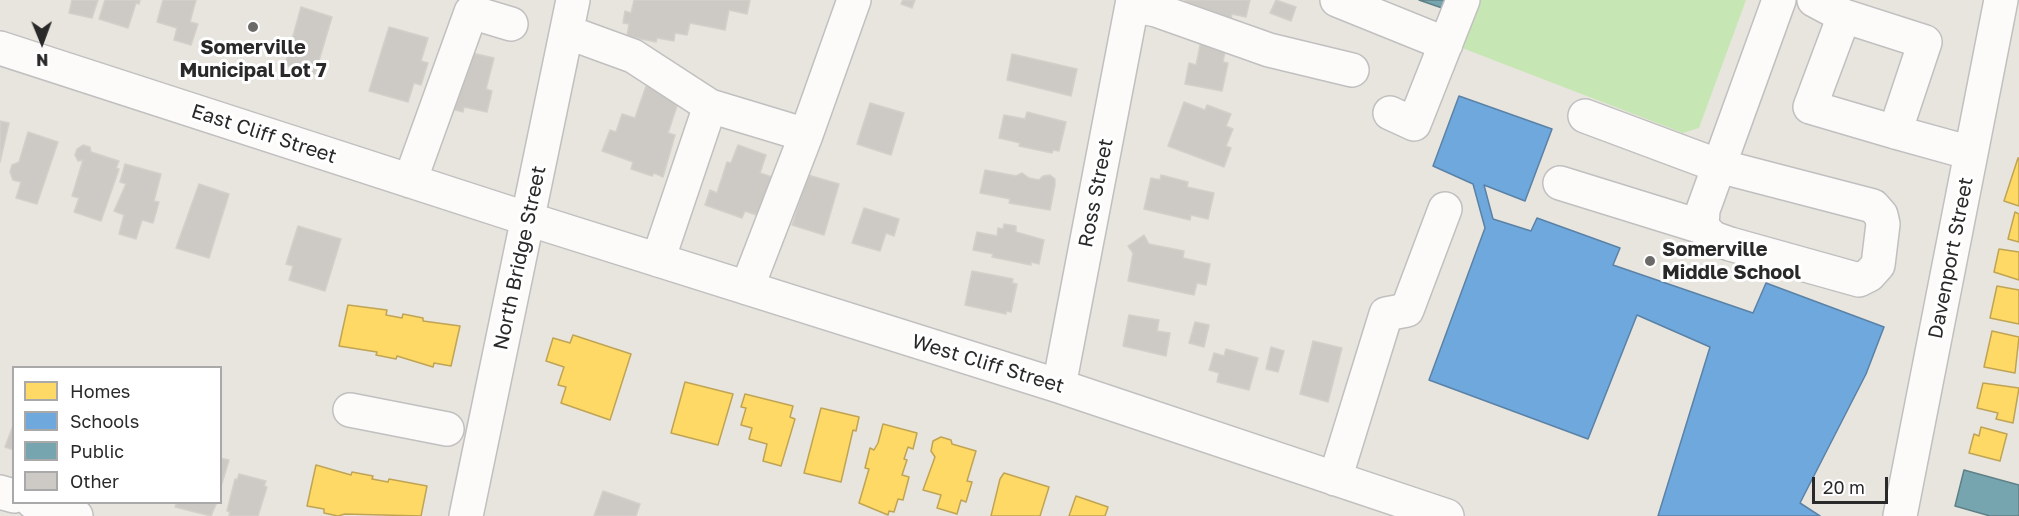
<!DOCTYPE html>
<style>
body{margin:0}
#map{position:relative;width:2019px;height:516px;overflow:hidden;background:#e8e4de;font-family:"Golos Text",sans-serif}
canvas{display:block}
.legend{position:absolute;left:12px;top:366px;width:210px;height:138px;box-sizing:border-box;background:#fff;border:2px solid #a9a9a9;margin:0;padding:8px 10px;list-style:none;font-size:18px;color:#292929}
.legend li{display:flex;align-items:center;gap:12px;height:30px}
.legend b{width:30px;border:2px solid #a9a9a9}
.north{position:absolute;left:12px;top:12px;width:60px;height:60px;-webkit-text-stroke:4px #fff;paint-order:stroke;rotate:179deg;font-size:16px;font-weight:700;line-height:24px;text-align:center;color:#292929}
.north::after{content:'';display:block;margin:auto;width:21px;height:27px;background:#292929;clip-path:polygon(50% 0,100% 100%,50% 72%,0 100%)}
.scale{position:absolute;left:1812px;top:477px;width:76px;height:27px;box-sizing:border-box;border:3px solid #292929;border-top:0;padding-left:8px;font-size:18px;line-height:21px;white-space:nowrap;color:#292929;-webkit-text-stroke:4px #fff;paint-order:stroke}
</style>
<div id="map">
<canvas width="2019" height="516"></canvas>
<ul class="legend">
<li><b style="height:16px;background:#ffd966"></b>Homes</li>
<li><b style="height:16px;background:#6fa8dc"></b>Schools</li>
<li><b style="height:16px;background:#76a5af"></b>Public</li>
<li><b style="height:16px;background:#cdcac5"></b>Other</li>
</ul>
<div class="north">N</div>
<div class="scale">20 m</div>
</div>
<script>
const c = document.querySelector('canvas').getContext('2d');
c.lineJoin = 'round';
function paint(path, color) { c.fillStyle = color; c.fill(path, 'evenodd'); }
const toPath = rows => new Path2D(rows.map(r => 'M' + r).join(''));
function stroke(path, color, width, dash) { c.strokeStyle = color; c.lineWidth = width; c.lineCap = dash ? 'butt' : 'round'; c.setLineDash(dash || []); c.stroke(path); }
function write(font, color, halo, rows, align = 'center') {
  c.font = font + ' "Golos Text",sans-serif'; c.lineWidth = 6; c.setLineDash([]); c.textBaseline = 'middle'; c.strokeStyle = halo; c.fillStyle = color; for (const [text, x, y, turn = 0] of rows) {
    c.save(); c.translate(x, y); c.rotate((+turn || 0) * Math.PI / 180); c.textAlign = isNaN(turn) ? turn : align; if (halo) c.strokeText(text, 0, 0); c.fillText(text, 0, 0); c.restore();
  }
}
const green = toPath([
 [1475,0,1746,0,1699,128,1683,133,1457,46]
]);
const homes = toPath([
 [2018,158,2019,158,2019,206,2004,201,2018,158],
 [2015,212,2019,214,2019,242,2008,239,2015,212],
 [1999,249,2019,252,2019,280,1994,272,1999,249],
 [1997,286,2019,290,2019,324,1990,318,1997,286],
 [348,305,387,310,386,315,402,318,403,314,423,318,423,321,460,326,451,366,434,363,433,367,397,356,396,359,376,355,377,352,339,346,348,305],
 [1992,331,2019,337,2015,373,1984,367,1992,331],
 [573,335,631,354,610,420,561,403,566,387,558,385,564,367,546,361,553,338,570,343,573,335],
 [685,382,733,394,718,445,671,433,685,382],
 [1983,383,2019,388,2013,423,1996,419,1998,413,1977,408,1983,383],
 [745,394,793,406,790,417,795,419,781,466,763,461,767,444,749,439,752,428,741,425,746,408,741,407,745,394],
 [821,408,859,417,856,431,853,430,841,482,804,473,821,408],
 [883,424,917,433,913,449,908,447,904,459,907,460,902,475,909,477,903,500,898,499,894,512,889,511,888,515,859,503,869,469,865,468,870,448,874,450,878,443,883,424],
 [1981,427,2007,434,2000,461,1969,453,1974,434,1979,436,1981,427],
 [941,437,951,440,952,444,976,451,967,481,972,482,966,502,961,500,957,514,937,508,941,495,923,490,935,457,931,451,933,441,941,437],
 [316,465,351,475,352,472,373,476,372,479,388,482,389,479,427,486,421,516,345,514,338,516,324,513,324,509,307,506,316,465],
 [1004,473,1049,487,1040,516,991,516,1000,479,1004,473],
 [1076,496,1108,507,1105,516,1069,516,1076,496]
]);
const schools = toPath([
 [1459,96,1552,129,1525,201,1484,185,1493,219,1531,231,1537,218,1620,248,1613,265,1753,313,1766,283,1884,327,1866,374,1800,503,1820,516,1658,516,1710,347,1637,315,1588,439,1429,380,1485,228,1473,184,1433,166,1459,96]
]);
const public = toPath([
 [1419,0,1448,0,1445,9,1419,0],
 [1964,470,2019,485,2019,516,1990,516,1955,506,1964,470]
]);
const building = toPath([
 [72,0,98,0,92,18,69,13,72,0],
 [105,0,140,0,139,4,136,3,128,28,99,19,105,0],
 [163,0,196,0,190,22,198,24,191,45,174,40,177,28,157,22,163,0],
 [634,0,750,0,747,14,729,10,725,30,690,23,687,35,675,33,674,41,657,38,656,42,627,36,629,24,623,23,625,11,631,13,634,0],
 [903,0,915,0,912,8,901,4,903,0],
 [1185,0,1250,0,1246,17,1232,14,1230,24,1184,5,1185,0],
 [1276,0,1296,7,1291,21,1270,13,1276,0],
 [301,7,332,17,315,74,285,65,301,7],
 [389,27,428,38,421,61,428,63,421,85,414,83,408,102,369,91,389,27],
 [1201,41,1226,46,1223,62,1228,63,1222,91,1185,84,1189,63,1196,65,1201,41],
 [472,53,494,58,486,89,492,91,487,112,464,107,463,112,448,108,462,64,469,65,472,53],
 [1012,54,1077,69,1071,96,1007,80,1012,54],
 [646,86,680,97,668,133,675,135,663,177,654,173,652,176,631,169,633,162,602,151,610,130,616,132,622,114,635,118,646,86],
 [1184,102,1205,110,1207,105,1231,114,1226,126,1233,129,1226,146,1231,148,1224,167,1168,146,1184,102],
 [870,103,904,113,891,155,857,144,870,103],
 [1027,112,1066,122,1059,151,1053,150,1052,153,1019,146,1020,143,999,138,1004,115,1025,119,1027,112],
 [0,121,9,123,0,162,0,121],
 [28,132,58,142,37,204,16,198,21,182,13,180,10,172,12,165,19,162,28,132],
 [83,145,90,147,91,152,119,161,116,168,119,169,101,221,74,212,79,198,72,196,83,160,78,161,75,155,77,149,83,145],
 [738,145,766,155,760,173,775,178,759,216,745,211,742,218,705,205,710,190,717,193,727,162,731,163,738,145],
 [125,164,161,174,154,201,159,202,153,223,142,220,136,239,119,234,124,215,114,211,126,184,120,182,125,164],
 [985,170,1016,176,1022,173,1029,178,1039,180,1043,176,1050,175,1055,179,1055,185,1050,210,1009,203,1010,199,980,193,985,170],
 [808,175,839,184,824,235,792,225,808,175],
 [1161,175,1188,182,1187,187,1214,193,1208,219,1191,215,1190,220,1144,209,1151,178,1160,180,1161,175],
 [199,184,229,194,209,258,176,248,199,184],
 [864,208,899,219,894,236,886,233,880,251,852,243,864,208],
 [1004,224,1016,226,1016,232,1044,240,1039,264,1031,262,1031,265,992,257,993,254,973,250,977,232,997,236,998,228,1003,229,1004,224],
 [298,226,341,239,325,291,289,280,293,266,286,264,298,226],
 [1144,235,1149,244,1184,251,1183,258,1210,264,1206,285,1197,283,1194,295,1128,281,1133,253,1128,246,1144,235],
 [972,271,1013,279,1012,283,1017,284,1011,312,1006,311,1006,314,965,305,972,271],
 [1129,315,1159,320,1157,331,1170,333,1166,356,1123,346,1129,315],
 [1195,322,1209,325,1204,347,1189,343,1195,322],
 [1313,341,1342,348,1328,402,1300,394,1313,341],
 [1271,347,1284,351,1278,372,1266,369,1271,347],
 [1226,349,1258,358,1249,390,1217,382,1219,373,1209,370,1214,353,1224,356,1226,349],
 [14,423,14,450,5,447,14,423],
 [220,458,229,460,220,490,220,458],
 [239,474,266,481,264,486,267,487,258,516,229,516,230,512,227,511,235,479,237,480,239,474],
 [603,491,640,504,636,516,594,516,603,491],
 [177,502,217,502,211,516,175,507,177,502]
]);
const minor = toPath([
 [1337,0,1446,44],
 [1814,0,1844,16],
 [1132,5,1156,10,1269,50,1352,70],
 [567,32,633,56,710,106,658,260],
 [0,48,528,219,1059,386,1447,516],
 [710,106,806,135,747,288],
 [1390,113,1414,124,1463,0],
 [1895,132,1925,42,1844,16,1810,107,1895,132,1971,153],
 [806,135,854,0],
 [410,181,471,12,511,24],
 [1560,183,1702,227,1713,238,1730,244,1859,280,1869,275,1878,265,1883,224,1881,215,1873,206,1719,166,1585,116],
 [1702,227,1703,210,1779,0],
 [1059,386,1133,0],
 [350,410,447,429],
 [1335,479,1386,314,1407,310,1445,209],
 [0,492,14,496],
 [33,502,76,516],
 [466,516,573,0],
 [1900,516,2001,0]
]);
const markers = [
 [253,27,6,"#6c6a68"],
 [1650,261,6,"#6c6a68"]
];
const poiNames = [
 ["Somerville",253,48],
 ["Municipal Lot 7",253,71],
 ["Somerville",1662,250,"left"],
 ["Middle School",1662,273,"left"]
];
const streetNames = [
 ["East Cliff Street",264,134,18],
 ["Ross Street",1096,193,-79],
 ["North Bridge Street",520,258,-78],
 ["Davenport Street",1951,258,-79],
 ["West Cliff Street",988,364,17]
];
paint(green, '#c6e7b3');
paint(homes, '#ffd966');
stroke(homes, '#bfa454', 1.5);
paint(schools, '#6fa8dc');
stroke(schools, '#5a82a6', 1.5);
paint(public, '#76a5af');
stroke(public, '#5f8087', 1.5);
paint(building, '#cdcac5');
stroke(building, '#d3d0ca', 1.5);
stroke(minor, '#c1c0c0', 36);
stroke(minor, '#fcfbfa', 33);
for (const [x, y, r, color] of markers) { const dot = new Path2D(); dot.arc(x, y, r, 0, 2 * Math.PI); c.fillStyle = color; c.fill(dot); stroke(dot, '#fff', 2); }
write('bold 20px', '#292929', '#fff', poiNames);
write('20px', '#292929', '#fff', streetNames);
</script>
